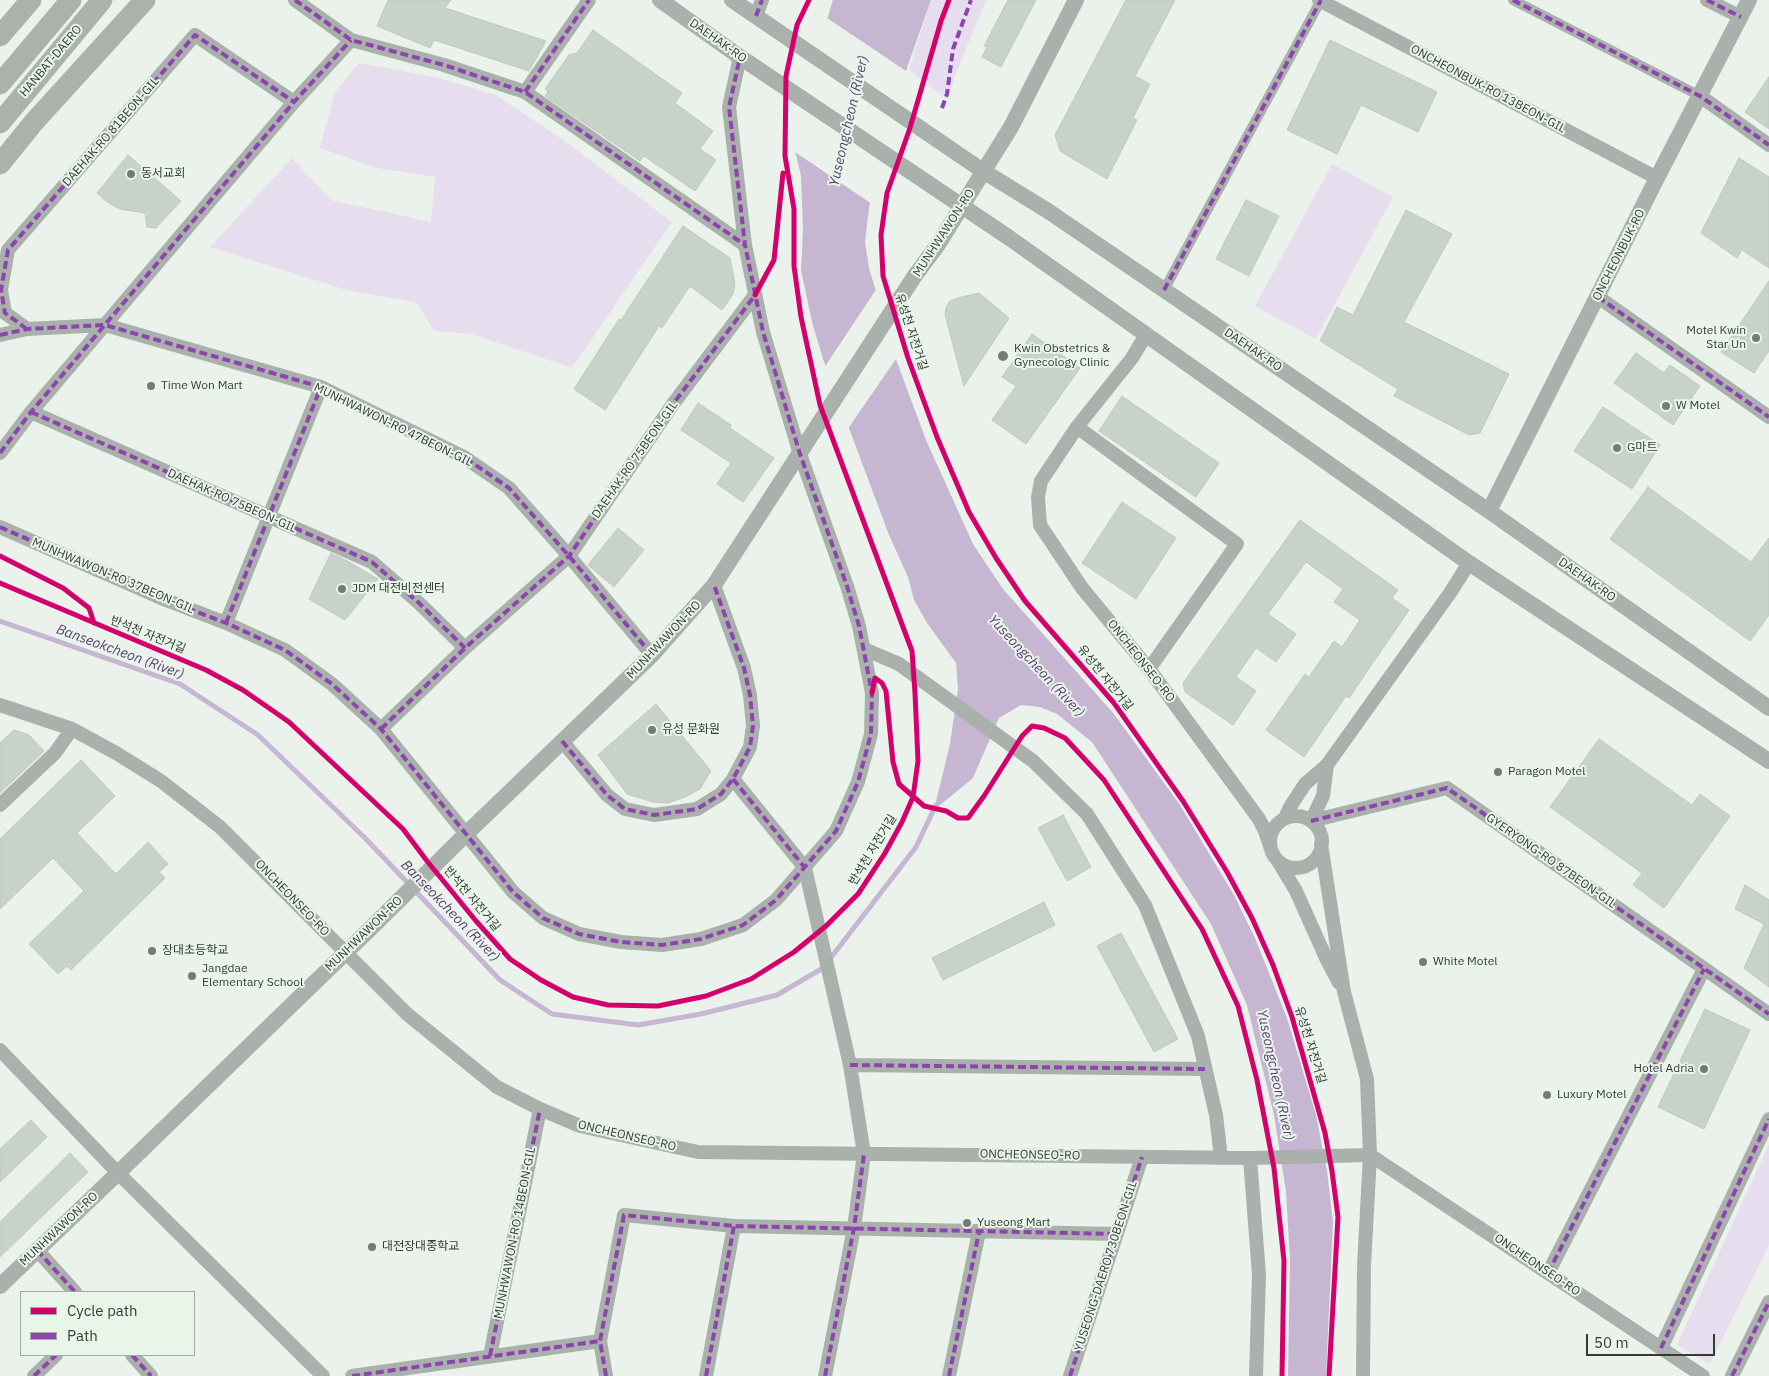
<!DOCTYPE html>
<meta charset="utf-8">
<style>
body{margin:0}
#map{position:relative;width:1769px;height:1376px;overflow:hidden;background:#ebf2ec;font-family:"IBM Plex Sans",sans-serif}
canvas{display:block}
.legend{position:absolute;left:20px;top:1291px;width:175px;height:65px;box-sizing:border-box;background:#e8f5e9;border:1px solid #a0aaa1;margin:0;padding:6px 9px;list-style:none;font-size:15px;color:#353a35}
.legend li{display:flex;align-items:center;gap:10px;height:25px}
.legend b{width:25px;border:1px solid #a0aaa1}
.scale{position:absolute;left:1586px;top:1334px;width:129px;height:22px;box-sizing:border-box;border:2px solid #353a35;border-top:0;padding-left:6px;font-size:15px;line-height:18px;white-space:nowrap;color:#353a35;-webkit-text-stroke:4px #e8f5e9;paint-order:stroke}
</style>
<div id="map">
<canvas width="1769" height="1376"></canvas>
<ul class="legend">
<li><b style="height:6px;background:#d6006c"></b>Cycle path</li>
<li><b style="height:6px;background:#8e44ad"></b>Path</li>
</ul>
<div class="scale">50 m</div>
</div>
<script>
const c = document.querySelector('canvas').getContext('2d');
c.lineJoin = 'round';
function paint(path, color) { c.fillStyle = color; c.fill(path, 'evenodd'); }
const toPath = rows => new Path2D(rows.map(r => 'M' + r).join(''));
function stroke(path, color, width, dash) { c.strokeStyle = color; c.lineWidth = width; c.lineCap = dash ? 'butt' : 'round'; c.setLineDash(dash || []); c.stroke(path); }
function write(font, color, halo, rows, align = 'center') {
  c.font = font + ' "IBM Plex Sans","Noto Sans KR",sans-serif'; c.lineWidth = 4; c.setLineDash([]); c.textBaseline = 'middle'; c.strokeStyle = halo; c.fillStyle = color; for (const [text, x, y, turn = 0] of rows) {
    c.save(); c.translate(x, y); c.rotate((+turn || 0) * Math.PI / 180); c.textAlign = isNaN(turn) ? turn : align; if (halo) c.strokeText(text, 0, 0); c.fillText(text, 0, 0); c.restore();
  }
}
const green = toPath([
 [931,0,986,0,955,76,948,100,909,70],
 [359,63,435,77,496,95,562,139,672,222,572,368,471,334,434,331,417,303,343,289,210,247,292,158,331,200,431,222,435,177,377,168,320,148,335,92],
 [1332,164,1393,197,1316,339,1255,306],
 [1769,1144,1769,1245,1710,1364,1677,1345]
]);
const water = toPath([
 [833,0,931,0,908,65,870,200,865,242,869,268,897,362,926,440,973,544,1003,589,1114,714,1180,805,1234,895,1255,938,1287,1018,1316,1115,1327,1171,1333,1222,1326,1376,1288,1376,1290,1261,1286,1191,1274,1115,1247,1005,1211,924,1092,742,1057,714,1040,707,1021,705,999,718,973,778,934,810,950,744,958,689,956,663,927,623,914,600,908,577,889,535,823,359,812,322,801,270,803,229,801,176,791,133]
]);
const pier = toPath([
 [824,16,909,73,872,204,792,150,789,133],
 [877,288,898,356,847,430,824,368]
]);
const stream = toPath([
 [0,621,180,684,258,735,365,838,500,980,552,1014,638,1025,701,1014,777,995,823,968,916,847,936,805]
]);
const building = toPath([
 [388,0,451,0,445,8,546,41,529,71,434,40,430,48,377,26,388,0],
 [1008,0,1036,0,1001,67,982,57,987,47,984,46,1008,0],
 [1126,0,1175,0,1135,76,1150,84,1133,118,1137,120,1107,179,1060,151,1055,135,1126,0],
 [593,30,682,93,675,103,713,131,700,149,716,160,695,191,644,156,640,161,545,96,548,91,545,89,569,55,577,53,593,30],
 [1330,40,1437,92,1418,132,1361,105,1337,154,1287,130,1330,40],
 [1769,77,1769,129,1745,112,1769,77],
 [128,155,181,201,156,228,147,227,145,213,120,209,107,202,97,193,128,155],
 [1739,158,1769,177,1769,268,1742,250,1737,258,1701,233,1739,158],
 [1246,200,1279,216,1249,276,1216,259,1246,200],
 [1406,210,1452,234,1404,322,1509,374,1480,433,1469,435,1394,396,1398,389,1320,341,1337,307,1353,315,1406,210],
 [683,226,730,258,735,284,733,294,722,310,690,286,662,328,659,326,605,410,574,389,619,319,621,320,683,226],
 [1769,281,1769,351,1754,373,1721,352,1769,281],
 [979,293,1009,318,964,386,945,315,946,307,950,301,958,298,979,293],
 [1032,334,1080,368,1026,444,992,420,1016,386,1002,377,1032,334],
 [1636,353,1664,373,1670,365,1700,386,1673,425,1614,383,1636,353],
 [1122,396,1219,463,1196,497,1099,431,1122,396],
 [698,403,731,425,730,428,774,458,743,502,717,484,731,463,681,430,698,403],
 [1603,407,1660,445,1632,489,1574,451,1603,407],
 [1648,487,1751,562,1769,538,1769,615,1750,641,1610,539,1648,487],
 [1122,502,1176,538,1136,599,1082,563,1122,502],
 [1300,520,1398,590,1392,598,1409,610,1349,698,1346,696,1304,757,1266,730,1305,674,1309,677,1334,641,1342,647,1360,620,1334,602,1343,589,1306,562,1268,614,1296,634,1276,662,1256,648,1236,677,1256,691,1233,725,1185,692,1183,683,1300,520],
 [618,528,644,550,614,587,588,565,618,528],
 [331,553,349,562,378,579,345,620,309,599,331,553],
 [656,704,711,771,700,789,685,797,668,803,653,802,627,794,598,755,656,704],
 [14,730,29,735,44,751,0,793,0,743,14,730],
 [1599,739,1692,805,1700,794,1730,816,1664,908,1633,885,1642,873,1550,807,1599,739],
 [81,760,115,796,77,833,116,874,148,842,168,864,159,872,165,878,71,970,67,966,58,974,29,944,84,891,53,858,0,909,0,839,81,760],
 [1063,815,1091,867,1067,881,1038,828,1063,815],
 [1745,885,1769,900,1769,987,1744,968,1764,924,1735,909,1745,885],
 [1044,902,1055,925,943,980,932,958,1044,902],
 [1121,933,1178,1039,1154,1052,1097,946,1121,933],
 [1705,1009,1750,1030,1704,1129,1658,1107,1705,1009],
 [31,1120,47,1137,0,1182,0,1149,31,1120],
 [70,1153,88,1172,0,1257,0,1222,70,1153]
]);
const pedestrian = toPath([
 [1513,0,1700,96],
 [1164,290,1321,0]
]);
const minor = toPath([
 [295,0,351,40,444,65,525,92,745,245],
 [1319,0,1657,178],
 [1707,0,1741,17],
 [756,16,762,0],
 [525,92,589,0],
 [1700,96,1769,145],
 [1598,297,1769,417],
 [27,329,5,313,1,290,8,250,195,35,294,102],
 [0,335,27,329,105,325,321,387,464,457,509,488,569,556,652,655],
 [1146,335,1132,358,1077,427,1041,481,1038,497,1040,525,1082,588,1149,669,1259,819,1265,831,1270,846],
 [31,412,372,562,419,603,465,648],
 [1077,427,1237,544,1149,669],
 [0,453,31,412,294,102,351,40],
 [0,527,166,600,226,623,285,650,332,684,381,729,513,892,543,918,579,934,621,942,662,945,701,939,743,925,776,900,836,831,858,782,871,734,872,693,859,626,847,586,800,454,763,332,745,245,729,107,740,57],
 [226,623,321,387],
 [864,649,899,664,1033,761,1087,814,1145,905,1198,1036,1216,1115,1221,1158],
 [0,705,72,729,116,753,161,781,220,827,407,1014,497,1087,540,1109,580,1126,698,1152,1250,1158,1370,1155,1703,1376],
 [381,729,465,648,569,556,673,404,755,295],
 [562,741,607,795,625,809,654,815,697,809,721,794,733,779,750,747,753,726,750,695,744,668,714,585],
 [733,779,805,868,850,1065,864,1154,854,1228,825,1376],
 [0,805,55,753,72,729],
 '1270 842a26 26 0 1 1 52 0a26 26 0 1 1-52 0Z',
 [1285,818,1290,807,1305,784,1327,765,1450,593,1469,563],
 [1311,821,1447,788,1769,1014],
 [1311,821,1323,796,1327,765],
 [1321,844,1344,992,1367,1079,1370,1155,1364,1266,1363,1376],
 [1278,861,1296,891,1326,958,1339,983],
 [0,1050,118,1173,323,1376],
 [850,1065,1205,1069],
 [1250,1158,1259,1275,1256,1376],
 [37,1250,75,1292],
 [1548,1273,1704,969],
 [1661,1348,1769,1119],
 [132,1355,151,1376],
 [490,1356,540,1109],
 [34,1376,56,1355],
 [352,1376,600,1341],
 [606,1376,600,1341,624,1215,734,1226,1116,1234],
 [706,1376,734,1226],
 [949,1376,979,1232],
 [1070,1376,1142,1157],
 [1732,1376,1769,1302]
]);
const tertiary = toPath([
 [660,0,740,57,1008,237,1469,563,1769,761],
 [732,0,983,171,1048,211,1489,511,1769,708],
 [1489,511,1657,178,1749,0],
 [0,1286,118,1173,371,928,466,834,652,655,714,585,914,277,939,243,1011,127,1076,0]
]);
const primary = toPath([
 [0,36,31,0],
 [0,84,71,0],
 [0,123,102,0],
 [0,164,34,122,145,0]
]);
const quiet = toPath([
 [295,0,351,40,444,65,525,92,745,245],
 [1513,0,1700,96,1769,145],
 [1707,0,1741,17],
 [756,16,762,0],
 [525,92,589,0],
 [942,108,947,94,953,49,971,0],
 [1164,290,1321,0],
 [1598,297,1769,417],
 [27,329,5,313,1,290,8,250,195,35,294,102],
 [0,335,27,329,105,325,321,387,464,457,509,488,569,556,652,655],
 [31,412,372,562,419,603,465,648],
 [0,453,31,412,294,102,351,40],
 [0,527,166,600,226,623,285,650,332,684,381,729,513,892,543,918,579,934,621,942,662,945,701,939,743,925,776,900,836,831,858,782,871,734,872,693,859,626,847,586,800,454,763,332,745,245,729,107,740,57],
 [226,623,321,387],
 [381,729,465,648,569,556,673,404,756,294],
 [562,741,607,795,625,809,654,815,697,809,721,794,733,779,750,747,753,726,750,695,744,668,714,585],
 [733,779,805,868],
 [1311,821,1447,788,1769,1014],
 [850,1065,1205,1069],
 [37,1250,75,1292],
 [1548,1273,1704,969],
 [1661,1348,1769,1119],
 [132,1355,151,1376],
 [490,1356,540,1109],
 [34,1376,56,1355],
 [352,1376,600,1341],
 [606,1376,600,1341,624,1215,734,1226,1116,1234],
 [706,1376,734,1226],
 [825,1376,854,1228,864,1154],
 [949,1376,979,1232],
 [1070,1376,1142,1157],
 [1732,1376,1769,1302]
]);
const cycleway = toPath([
 [949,0,941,21,910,128,887,193,881,235,883,276,908,358,937,437,969,512,996,558,1025,601,1114,703,1183,801,1227,872,1252,918,1273,965,1292,1017,1325,1133,1332,1171,1338,1217,1329,1376],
 [755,295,774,260,783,173],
 [0,556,63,588,89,608,94,623],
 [0,583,206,670,243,690,289,722,403,829,427,861,476,921,510,959,541,980,573,997,608,1005,658,1006,706,996,751,979,794,952,826,926,858,894,885,853,902,822,913,797,918,761,915,693,912,651,820,405,801,317,794,266,794,209,785,156,786,76,797,25,809,0],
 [872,693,875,678,882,683,886,691,893,762,899,784,924,806,946,811,958,818,968,818,984,796,1022,736,1032,726,1044,728,1065,738,1104,780,1202,929,1238,1006,1257,1080,1274,1168,1284,1261,1282,1376]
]);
const markers = [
 [131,174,5,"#757a75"],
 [1756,338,5,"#757a75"],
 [1003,356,6,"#757a75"],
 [151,386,5,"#757a75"],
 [1666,406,5,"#757a75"],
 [1617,448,5,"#757a75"],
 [342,589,5,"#757a75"],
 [652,730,5,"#757a75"],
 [1498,772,5,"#757a75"],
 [152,951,5,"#757a75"],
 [1423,962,5,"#757a75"],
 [192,976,5,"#757a75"],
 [1704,1069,5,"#757a75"],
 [1547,1095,5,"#757a75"],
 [967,1223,5,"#757a75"],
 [372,1247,5,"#757a75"]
];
const streetNames = [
 ["DAEHAK-RO",718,41,35],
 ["HANBAT-DAERO",51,61,-50],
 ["ONCHEONBUK-RO 13BEON-GIL",1488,89,28],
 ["DAEHAK-RO 81BEON-GIL",111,132,-49],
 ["MUNHWAWON-RO",944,233,-57],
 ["ONCHEONBUK-RO",1619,255,-63],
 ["유성천 자전거길",911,332,72],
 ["DAEHAK-RO",1253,350,34],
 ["MUNHWAWON-RO 47BEON-GIL",393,425,26],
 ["DAEHAK-RO 75BEON-GIL",635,460,-55],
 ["DAEHAK-RO 75BEON-GIL",232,501,24],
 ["MUNHWAWON-RO 37BEON-GIL",113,576,23],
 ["DAEHAK-RO",1587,580,35],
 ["반석천 자전거길",148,635,22],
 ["MUNHWAWON-RO",664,640,-47],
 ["ONCHEONSEO-RO",1141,661,52],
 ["유성천 자전거길",1105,678,51],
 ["반석천 자전거길",873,850,-59],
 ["GYERYONG-RO 87BEON-GIL",1551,861,35],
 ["ONCHEONSEO-RO",292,898,46],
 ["반석천 자전거길",472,899,50],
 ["MUNHWAWON-RO",364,934,-44],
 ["유성천 자전거길",1310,1045,73],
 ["ONCHEONSEO-RO",627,1136,13],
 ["ONCHEONSEO-RO",1030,1155,1],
 ["MUNHWAWON-RO",59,1229,-43],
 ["MUNHWAWON-RO 14BEON-GIL",515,1233,-79],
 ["ONCHEONSEO-RO",1537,1265,34],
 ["YUSEONG-DAERO 730BEON-GIL",1106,1266,-72]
];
const poiNames = [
 ["동서교회",141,174],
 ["Motel Kwin",1746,331,"right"],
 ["Star Un",1746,345,"right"],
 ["Kwin Obstetrics &",1014,349],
 ["Gynecology Clinic",1014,363],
 ["Time Won Mart",161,386],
 ["W Motel",1676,406],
 ["G마트",1627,448],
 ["JDM 대전비전센터",352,589],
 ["유성 문화원",662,730],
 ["Paragon Motel",1508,772],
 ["장대초등학교",162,951],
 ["White Motel",1433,962],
 ["Jangdae",202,969],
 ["Elementary School",202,983],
 ["Hotel Adria",1694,1069,"right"],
 ["Luxury Motel",1557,1095],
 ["Yuseong Mart",977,1223],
 ["대전장대중학교",382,1247]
];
const waterNames = [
 ["Yuseongcheon (River)",849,121,-77],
 ["Banseokcheon (River)",120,652,20],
 ["Yuseongcheon (River)",1036,666,47],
 ["Banseokcheon (River)",450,911,46],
 ["Yuseongcheon (River)",1275,1075,78]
];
paint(green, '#e6deef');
paint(water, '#c6b6d2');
paint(pier, '#ebf2ec');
stroke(stream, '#c6b6d2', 5);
paint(building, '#c7d3c9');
stroke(building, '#c0c6c1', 1);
stroke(pedestrian, '#aab0ab', 10);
stroke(minor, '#aab0ab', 14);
stroke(tertiary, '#aab0ab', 16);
stroke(primary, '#abb2ac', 21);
stroke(quiet, '#8e44ad', 4, [8, 4]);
stroke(cycleway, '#d6006c', 5);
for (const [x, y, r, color] of markers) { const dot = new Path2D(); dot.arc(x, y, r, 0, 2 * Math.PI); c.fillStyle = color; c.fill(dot); stroke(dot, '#e8f5e9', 2); }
write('12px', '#353a35', '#e8f5e9', streetNames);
write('12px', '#353a35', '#e8f5e9', poiNames, 'left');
write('italic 14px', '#5d3b72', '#e8f5e9', waterNames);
</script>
